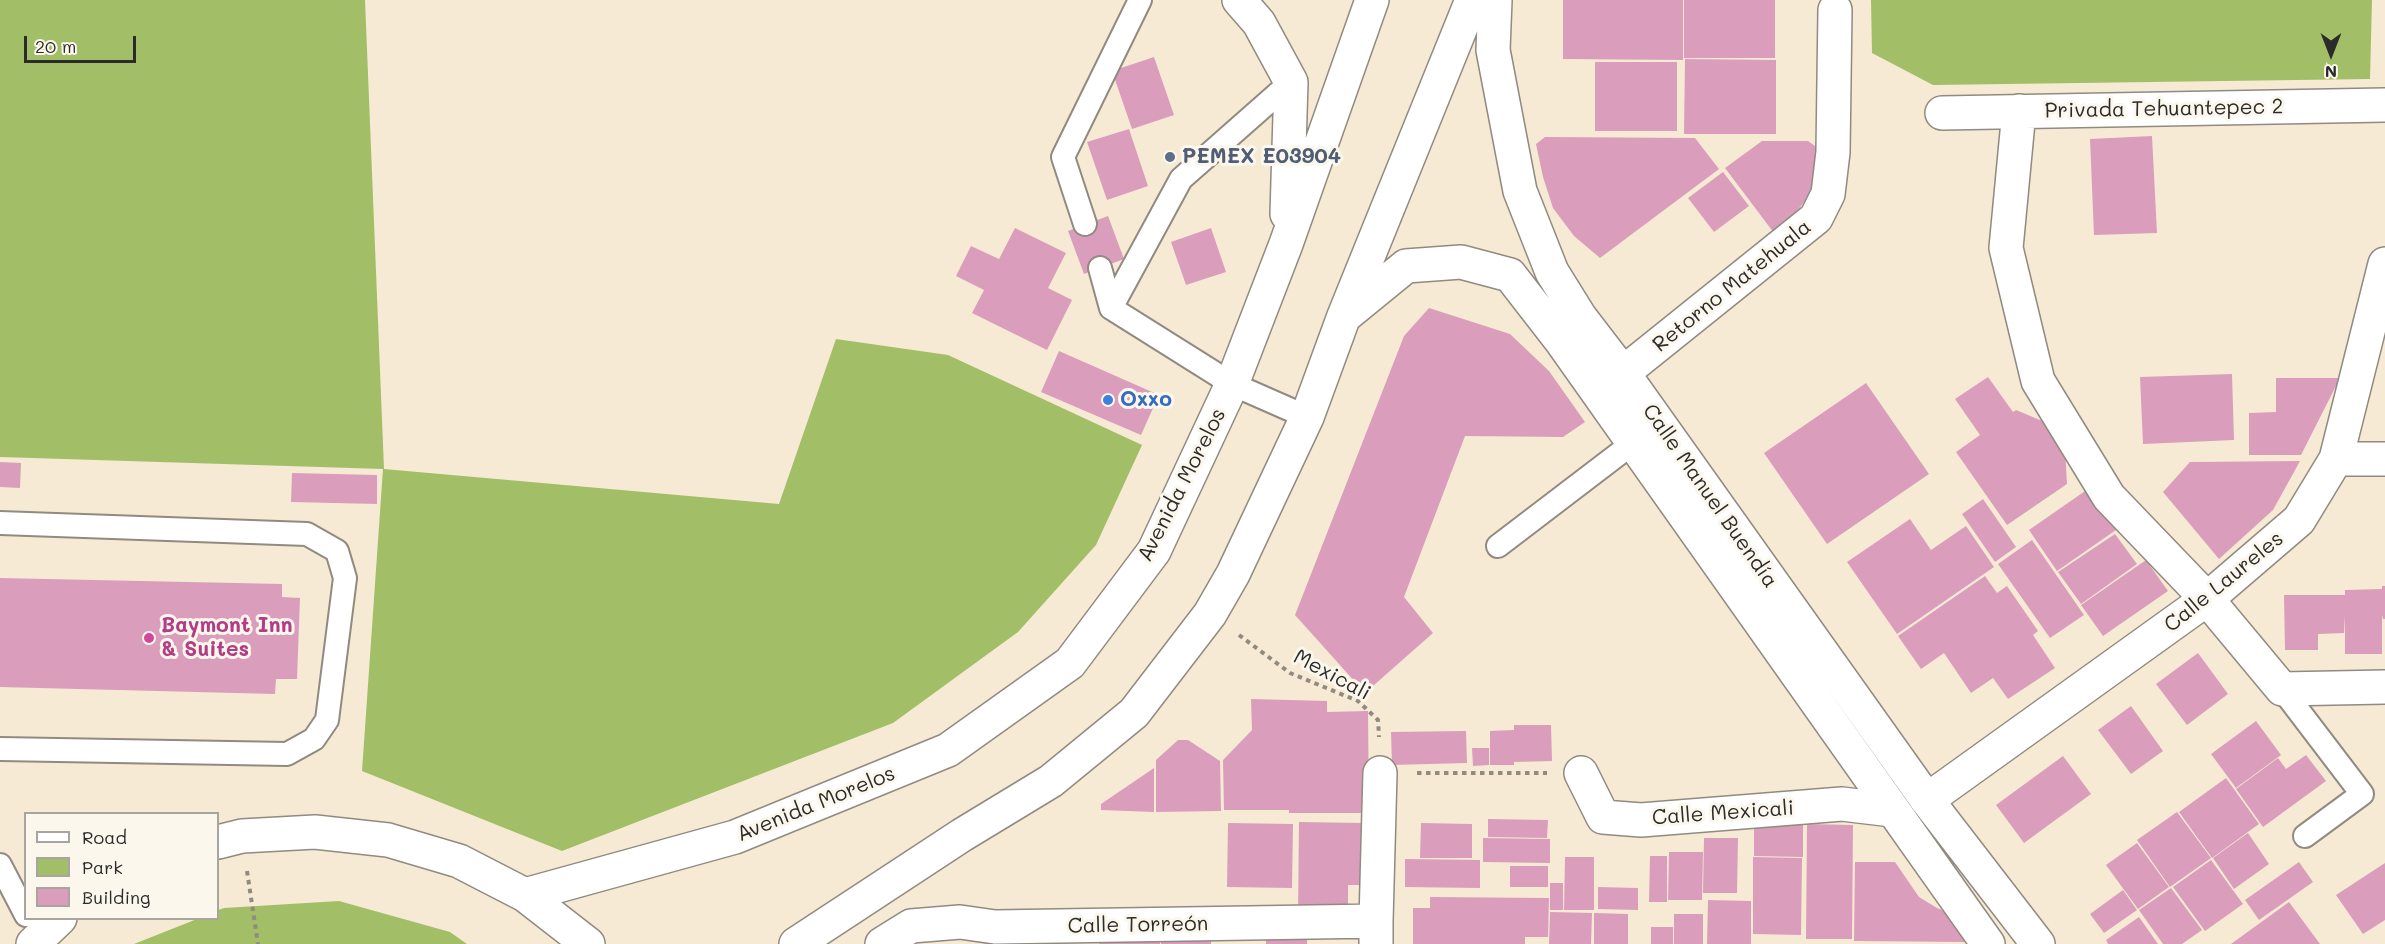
<!DOCTYPE html>
<meta charset="utf-8">
<style>
body{margin:0}
#map{position:relative;width:2385px;height:944px;overflow:hidden;background:#f6ead4;font-family:Mali,sans-serif}
canvas{display:block}
.legend{position:absolute;left:24px;top:812px;width:195px;height:108px;box-sizing:border-box;background:#fbf7ec;border:2px solid #a8a59f;margin:0;padding:8px 10px;list-style:none;font-size:18px;color:#2b2b2b}
.legend li{display:flex;align-items:center;gap:12px;height:30px}
.legend b{width:30px;border:2px solid #a8a59f}
.north{position:absolute;left:2301px;top:24px;width:60px;height:60px;-webkit-text-stroke:4px #fbf7ec;paint-order:stroke;rotate:180deg;font-size:16px;font-weight:700;line-height:24px;text-align:center;color:#2b2b2b}
.north::after{content:'';display:block;margin:auto;width:21px;height:27px;background:#2b2b2b;clip-path:polygon(50% 0,100% 100%,50% 72%,0 100%)}
.scale{position:absolute;left:24px;top:36px;width:112px;height:27px;box-sizing:border-box;border:3px solid #2b2b2b;border-top:0;padding-left:8px;font-size:18px;line-height:21px;white-space:nowrap;color:#2b2b2b;-webkit-text-stroke:4px #fbf7ec;paint-order:stroke}
</style>
<div id="map">
<canvas width="2385" height="944"></canvas>
<ul class="legend">
<li><b style="height:8px;background:#fff"></b>Road</li>
<li><b style="height:16px;background:#a2bf67"></b>Park</li>
<li><b style="height:16px;background:#da9ebc"></b>Building</li>
</ul>
<div class="north">N</div>
<div class="scale">20 m</div>
</div>
<script>
const c = document.querySelector('canvas').getContext('2d');
c.lineJoin = 'round';
function paint(path, color) { c.fillStyle = color; c.fill(path, 'evenodd'); }
const toPath = rows => new Path2D(rows.map(r => 'M' + r).join(''));
function stroke(path, color, width, dash) { c.strokeStyle = color; c.lineWidth = width; c.lineCap = dash ? 'butt' : 'round'; c.setLineDash(dash || []); c.stroke(path); }
function write(font, color, halo, rows, align = 'center') {
  c.font = font + ' Mali,sans-serif'; c.lineWidth = 6; c.setLineDash([]); c.textBaseline = 'middle'; c.strokeStyle = halo; c.fillStyle = color; for (const [text, x, y, turn = 0] of rows) {
    c.save(); c.translate(x, y); c.rotate((+turn || 0) * Math.PI / 180); c.textAlign = isNaN(turn) ? turn : align; if (halo) c.strokeText(text, 0, 0); c.fillText(text, 0, 0); c.restore();
  }
}
const green = toPath([
 [0,0,365,0,384,469,779,504,836,339,948,355,1142,445,1096,545,1018,632,893,723,562,851,362,771,383,469,0,457],
 [1871,0,2372,0,2370,79,1933,85,1872,53],
 [339,901,450,932,467,944,134,944,197,919,218,918,218,910,224,908]
]);
const building = toPath([
 [1563,0,1683,0,1683,60,1563,59],
 [1684,0,1775,0,1775,58,1684,58],
 [1154,57,1174,115,1132,129,1112,71],
 [1685,59,1776,60,1776,134,1684,134],
 [1595,62,1677,62,1677,131,1595,131],
 [1129,129,1148,186,1107,200,1087,142],
 [2152,136,2157,233,2094,235,2090,139],
 [1545,137,1695,138,1719,169,1600,258,1574,236,1553,208,1543,177,1536,144],
 [1762,141,1808,141,1822,151,1814,189,1777,237,1725,168],
 [1723,172,1749,206,1714,232,1688,198],
 [1108,216,1124,259,1084,274,1068,231],
 [1015,228,1066,253,1048,288,1072,300,1047,350,972,313,984,290,956,276,971,246,999,259],
 [1211,228,1226,272,1186,285,1171,242],
 [1429,308,1510,334,1549,371,1585,422,1563,437,1465,436,1404,597,1433,633,1365,693,1295,615,1404,336],
 [1059,351,1159,395,1141,435,1041,392],
 [2232,374,2234,440,2143,444,2140,377],
 [1988,377,2013,412,2016,410,2064,430,2067,484,2007,525,1956,452,1980,435,1955,399],
 [2276,378,2340,378,2301,455,2249,455,2249,413,2276,412],
 [1866,383,1929,474,1827,544,1764,453],
 [2300,461,2273,510,2219,559,2163,492,2190,462],
 [0,462,21,463,20,488,0,487],
 [292,473,377,475,377,504,291,502],
 [2088,489,2116,530,2057,571,2029,530],
 [1983,499,2016,547,1995,562,1962,514],
 [1910,519,1931,550,1966,526,1994,567,1897,634,1847,562],
 [2115,534,2137,564,2081,604,2058,572],
 [2032,540,2084,615,2050,638,1998,564],
 [2146,560,2168,591,2103,636,2081,605],
 [1985,576,1997,593,2007,586,2038,631,2033,635,2055,668,2008,699,1993,678,1971,693,1944,653,1921,669,1898,636],
 [0,578,282,584,282,597,300,598,297,679,276,679,275,694,0,687],
 [2382,586,2385,586,2385,619,2383,619,2382,615,2382,654,2345,654,2345,616,2344,633,2318,634,2318,650,2285,650,2284,595,2345,595,2345,590,2382,589],
 [2198,653,2228,694,2187,725,2156,684],
 [1251,699,1327,701,1327,712,1368,711,1369,813,1289,813,1289,810,1224,810,1223,760,1252,730],
 [2131,706,2163,751,2131,774,2098,730],
 [2256,721,2281,755,2236,788,2211,754],
 [1514,725,1551,725,1552,761,1514,762,1514,765,1490,765,1490,731,1514,730],
 [1466,731,1467,763,1392,765,1391,732],
 [1178,740,1188,740,1220,761,1221,811,1156,812,1156,760],
 [1472,748,1489,748,1489,765,1473,766],
 [2306,755,2326,781,2263,827,2236,789,2278,758,2286,769],
 [2063,756,2091,794,2024,843,1996,805],
 [1154,768,1154,812,1101,810,1101,804],
 [2226,778,2259,824,2212,858,2179,812],
 [2177,812,2211,858,2170,887,2137,840],
 [1488,819,1548,820,1547,838,1488,837],
 [1299,822,1363,823,1362,885,1348,885,1348,915,1298,915],
 [1754,822,1803,823,1803,857,1754,856],
 [1228,823,1293,824,1292,888,1227,887],
 [1421,823,1472,824,1472,858,1420,858],
 [1807,824,1853,825,1852,939,1806,939],
 [2248,833,2269,864,2234,889,2213,858],
 [1483,838,1550,839,1550,863,1483,862],
 [1704,838,1738,838,1737,893,1703,893],
 [2137,843,2169,887,2138,909,2106,865],
 [1669,852,1703,852,1702,900,1668,900],
 [1650,856,1667,856,1667,902,1649,902],
 [1565,857,1594,857,1594,910,1564,910],
 [1753,857,1802,858,1801,935,1753,934],
 [1405,859,1480,860,1480,888,1405,887],
 [2211,860,2243,904,2205,931,2173,887],
 [1855,862,1895,862,1919,897,1937,908,1964,919,1964,942,1854,941],
 [2299,862,2313,882,2259,920,2245,900],
 [2385,863,2385,920,2363,934,2336,895],
 [1510,866,1548,866,1548,887,1510,887],
 [1550,883,1563,883,1563,910,1550,910],
 [1598,887,1638,888,1638,910,1598,909],
 [2171,888,2202,930,2182,944,2163,944,2139,910],
 [2123,890,2137,910,2104,933,2090,914],
 [1430,897,1549,898,1548,937,1525,937,1525,944,1413,944,1413,908,1430,908],
 [1708,900,1751,901,1751,944,1707,944],
 [2289,902,2320,944,2231,944],
 [1550,912,1592,913,1591,944,1549,944],
 [1594,913,1628,914,1628,944,1594,944],
 [1674,914,1703,914,1703,944,1674,944],
 [2139,917,2158,944,2108,944,2106,940],
 [1651,927,1673,927,1673,944,1651,944],
 [1266,930,1307,930,1307,944,1266,944],
 [1161,934,1211,934,1211,944,1161,944],
 [1099,936,1160,936,1160,944,1099,944]
]);
const path = toPath([
 [1239,635,1290,673,1358,701,1378,720,1379,737],
 [1417,773,1547,773],
 [247,871,258,944]
]);
const lane = toPath([
 [1291,82,1181,179,1111,308,1232,384,1307,417],
 [1085,224,1063,157,1140,0],
 [1100,268,1111,308],
 [0,523,307,534,337,551,345,578,327,720,314,739,287,754,0,749],
 [1498,546,1633,443],
 [2282,689,2362,794,2305,836],
 [0,865,26,915]
]);
const street = toPath([
 [2019,111,2006,248,2038,381,2109,497,2207,599,2282,689,2385,687],
 [1942,113,2385,105],
 [1623,373,1816,218,1828,194,1833,152,1835,10],
 [2336,459,2385,459],
 [1581,773,1603,817,1641,820,1842,804,1892,810],
 [1927,800,2207,599,2299,520,2336,459,2385,264],
 [1376,921,1380,773],
 [882,944,911,926,960,922,995,927,1376,921,1376,944]
]);
const secondary = toPath([
 [1239,0,1259,23,1291,82,1287,214],
 [1495,0,1493,50,1520,191,1552,272,1580,317,1623,373,1927,800,2038,944],
 [1346,315,1406,266,1461,262,1510,275,1562,342,1988,944],
 [218,842,242,836,315,832,388,840,459,861,525,895,588,944],
 [525,895,735,837,948,750,1070,663,1154,551,1232,384,1286,244,1372,0],
 [33,944,60,918],
 [796,944,962,835,1051,781,1134,713,1210,614,1233,574,1307,417,1344,316,1472,0]
]);
const markers = [
 [1170,157,6,"#5c6f8a"],
 [1108,400,6,"#3f7fe0"],
 [149,638,6,"#d1479c"]
];
const streetNames = [
 ["Privada Tehuantepec 2",2164,109,-1],
 ["Retorno Matehuala",1732,286,-39],
 ["Avenida Morelos",1182,485,-63],
 ["Calle Manuel Buendía",1710,496,55],
 ["Calle Laureles",2224,582,-39],
 ["Mexicali",1332,675,28],
 ["Avenida Morelos",816,804,-22],
 ["Calle Mexicali",1723,813,-4],
 ["Calle Torreón",1138,925,-1]
];
const serviceNames = [
 ["PEMEX E03904",1182,157]
];
const shopNames = [
 ["Oxxo",1120,400]
];
const hotelNames = [
 ["Baymont Inn",161,626],
 ["& Suites",161,650]
];
paint(green, '#a2bf67');
paint(building, '#da9ebc');
stroke(lane, '#908a80', 26);
stroke(street, '#908a80', 36);
stroke(secondary, '#908a80', 36);
stroke(path, '#908a80', 4, [4.5, 4.5]);
stroke(lane, '#fff', 22);
stroke(street, '#fff', 33);
stroke(secondary, '#fff', 33);
for (const [x, y, r, color] of markers) { const dot = new Path2D(); dot.arc(x, y, r, 0, 2 * Math.PI); c.fillStyle = color; c.fill(dot); stroke(dot, '#fbf7ec', 2); }
write('21px', '#2b2b2b', '#fbf7ec', streetNames);
write('bold 21px', '#4e5e75', '#fbf7ec', serviceNames, 'left');
write('bold 21px', '#366cbe', '#fbf7ec', shopNames, 'left');
write('bold 21px', '#b23c85', '#fbf7ec', hotelNames, 'left');
</script>
